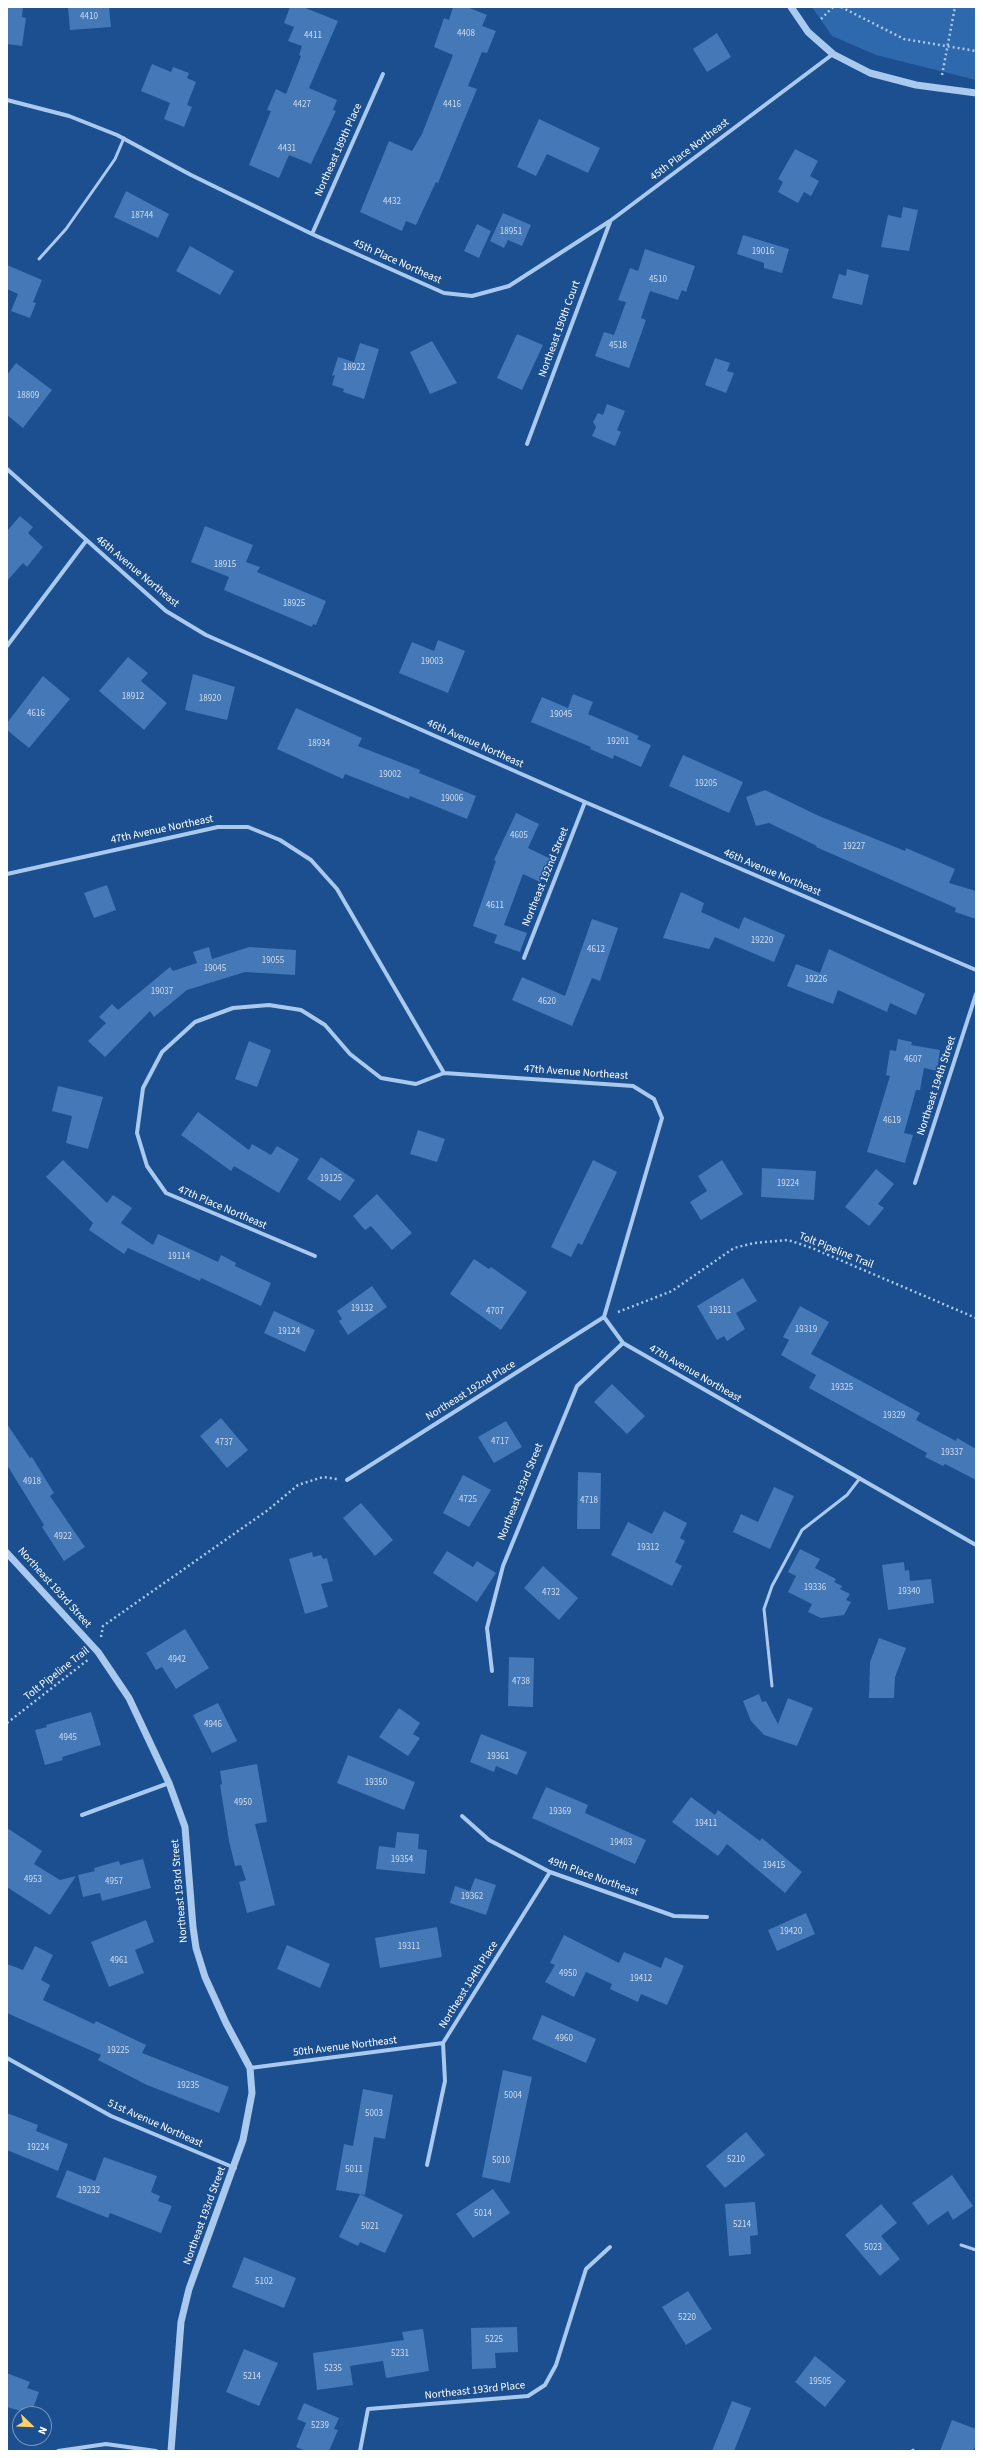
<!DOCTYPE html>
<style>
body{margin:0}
#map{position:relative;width:983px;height:2458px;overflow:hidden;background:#1b4f8f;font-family:"Source Sans 3",sans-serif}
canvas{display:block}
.frame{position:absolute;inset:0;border:8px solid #fff;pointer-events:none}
.north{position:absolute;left:12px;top:2406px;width:40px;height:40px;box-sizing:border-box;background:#1b4f8f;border:1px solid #7695bc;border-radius:50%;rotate:113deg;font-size:11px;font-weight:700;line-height:16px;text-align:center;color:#fff}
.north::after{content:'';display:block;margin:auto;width:14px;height:18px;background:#ffd166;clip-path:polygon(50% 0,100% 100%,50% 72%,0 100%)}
</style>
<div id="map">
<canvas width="983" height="2458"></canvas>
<div class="frame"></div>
<div class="north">N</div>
</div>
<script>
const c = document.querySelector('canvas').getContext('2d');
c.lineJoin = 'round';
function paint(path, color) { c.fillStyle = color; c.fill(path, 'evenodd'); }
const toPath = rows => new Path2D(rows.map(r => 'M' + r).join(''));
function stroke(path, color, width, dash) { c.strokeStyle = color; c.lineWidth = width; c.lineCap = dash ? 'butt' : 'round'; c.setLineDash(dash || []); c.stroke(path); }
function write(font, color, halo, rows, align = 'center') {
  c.font = font + ' "Source Sans 3",sans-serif'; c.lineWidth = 3; c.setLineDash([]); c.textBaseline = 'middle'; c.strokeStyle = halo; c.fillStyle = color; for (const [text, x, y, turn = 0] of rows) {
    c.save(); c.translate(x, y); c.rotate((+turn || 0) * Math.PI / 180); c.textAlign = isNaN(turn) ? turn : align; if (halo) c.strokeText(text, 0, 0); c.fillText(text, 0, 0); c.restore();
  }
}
const green = toPath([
 [812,7,976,7,976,80,876,55,832,36]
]);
const building = toPath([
 [7,7,23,7,22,17,26,18,22,46,7,44],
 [68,7,109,7,111,27,70,30],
 [290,7,303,7,338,21,309,88,337,100,333,110,336,111,311,164,289,155,279,178,249,165,271,111,267,110,276,89,286,94,301,56,299,55,302,46,288,41,294,27,284,23],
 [453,7,467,7,487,15,482,26,496,31,487,53,482,52,468,86,477,89,438,183,436,182,416,225,406,221,402,231,360,212,389,141,412,151,422,134,453,55,434,47,444,18,449,20],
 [717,33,731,57,707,72,693,49],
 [152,64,171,72,173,67,189,73,187,78,196,82,187,105,192,107,184,127,164,119,170,103,141,91],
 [539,119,600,148,588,173,547,154,536,176,517,167],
 [795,149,818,161,810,176,819,181,811,196,804,192,798,203,778,192,783,182,778,179],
 [126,191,169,214,158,238,114,217],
 [903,207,918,210,909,251,881,247,888,215,901,218],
 [503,213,531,225,522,246,508,240,504,248,490,241],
 [477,224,491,231,479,258,464,251],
 [743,235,789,249,782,273,764,268,764,263,737,254],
 [190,246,234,271,220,295,176,271],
 [645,249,695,266,686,292,682,290,678,300,650,291,641,318,646,320,629,368,595,356,604,332,614,335,626,302,618,300,630,268,638,271],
 [7,265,42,280,33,302,36,303,30,318,11,311,18,294,7,289],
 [847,269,869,275,862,305,832,298,839,274,846,276],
 [517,334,543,345,522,390,497,378],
 [432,341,457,383,430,394,410,352],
 [360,343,379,349,364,399,343,392,344,389,332,385,335,375,332,376,338,357,354,362],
 [715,358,730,363,727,371,734,373,726,393,705,385],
 [16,363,52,390,23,428,7,415,7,375],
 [607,404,625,411,617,430,621,432,615,446,592,436,596,427,593,422,598,413,603,415],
 [20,516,33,527,28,533,43,547,27,567,23,563,7,581,7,531],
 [205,526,253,545,246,562,260,567,257,572,326,601,316,625,313,624,312,627,224,590,229,577,191,562],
 [438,640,465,651,448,693,399,673,412,642,434,651],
 [128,657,148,673,141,681,167,703,144,730,99,691],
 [193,674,235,687,227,720,185,710],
 [43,676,70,699,29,748,7,730,7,723],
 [573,694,593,702,588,714,639,736,637,739,651,745,641,767,614,755,613,759,590,749,591,747,531,722,542,697,568,708],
 [296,708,362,738,358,746,420,770,419,773,476,796,467,819,410,796,409,799,345,774,343,779,277,749],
 [683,755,743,782,729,813,669,786],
 [765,790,819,816,905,851,906,848,955,869,949,883,976,891,976,919,955,912,956,908,816,847,817,846,769,823,756,826,746,797],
 [516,813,539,824,528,848,551,859,540,882,523,874,504,925,527,933,520,952,494,943,497,935,473,926,496,861,494,860],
 [107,885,116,910,94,918,84,893],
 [681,892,704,903,701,912,739,929,744,917,785,935,774,962,715,937,709,949,663,938],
 [592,919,618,928,600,981,592,978,572,1026,512,1000,522,977,565,996],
 [209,947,212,959,249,947,296,950,295,975,245,972,187,990,154,1017,150,1011,105,1057,88,1041,106,1023,99,1017,112,1004,118,1010,170,967,173,971,197,963,193,952],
 [829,949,925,994,916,1015,890,1003,887,1012,838,990,833,1004,787,986,796,964,820,973],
 [898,1039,912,1042,911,1045,940,1050,937,1071,924,1068,920,1090,916,1090,904,1133,913,1135,905,1163,867,1152,890,1076,886,1075,890,1050,896,1051],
 [249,1041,271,1050,257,1087,235,1079],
 [58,1086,103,1097,88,1149,66,1143,72,1116,52,1111],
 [198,1112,249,1150,252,1144,271,1155,277,1146,299,1159,279,1193,234,1166,231,1171,181,1135],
 [418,1130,445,1139,437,1162,410,1154],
 [321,1157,355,1180,340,1201,307,1179],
 [63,1160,107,1203,113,1195,132,1208,121,1223,153,1245,158,1234,218,1262,221,1255,236,1263,235,1266,271,1283,261,1306,201,1278,200,1281,128,1248,124,1254,89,1230,93,1223,46,1177],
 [593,1160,617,1172,582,1245,578,1243,571,1257,551,1247],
 [722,1160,743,1194,701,1220,690,1202,707,1191,698,1176],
 [762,1168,816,1171,814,1200,761,1197],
 [876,1169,894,1184,878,1204,884,1208,869,1226,845,1207],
 [377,1194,412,1233,392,1250,371,1226,365,1230,353,1216],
 [474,1259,489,1269,491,1267,527,1292,501,1330,450,1294],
 [743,1278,757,1301,736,1313,745,1329,727,1341,724,1336,717,1340,697,1306],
 [372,1286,387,1307,348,1335,339,1321,342,1319,337,1311],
 [800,1306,829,1322,811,1354,920,1413,916,1420,956,1441,957,1438,976,1449,976,1480,945,1464,943,1466,925,1457,927,1453,809,1388,816,1375,781,1355,789,1340,783,1337],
 [274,1311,315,1330,305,1352,264,1333],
 [612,1384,645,1416,627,1434,594,1402],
 [221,1418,248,1450,227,1468,200,1436],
 [506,1421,522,1447,494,1463,478,1437],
 [7,1424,30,1458,32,1457,54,1493,50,1496,85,1547,64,1561,42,1527,44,1525,7,1465],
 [578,1472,601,1473,600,1529,577,1529],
 [463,1475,491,1490,469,1527,443,1513],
 [774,1487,794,1496,770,1549,733,1532,741,1514,758,1522],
 [361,1503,393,1540,375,1556,343,1518],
 [664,1511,687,1523,680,1538,685,1541,675,1562,682,1566,672,1586,611,1555,628,1522,652,1534],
 [800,1549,820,1559,815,1568,836,1579,834,1582,842,1586,840,1589,850,1594,846,1600,851,1602,844,1615,821,1618,808,1612,812,1604,788,1592,796,1576,788,1572],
 [447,1551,473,1567,477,1561,496,1573,477,1602,433,1573],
 [312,1552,313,1557,321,1555,323,1559,327,1558,333,1581,321,1584,328,1607,305,1614,289,1559],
 [904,1562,905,1571,909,1570,910,1581,931,1579,934,1603,888,1610,882,1565],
 [543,1566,578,1598,559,1620,524,1588],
 [185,1629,209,1668,176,1689,162,1667,156,1670,146,1653],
 [879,1638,906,1648,895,1677,894,1698,869,1698,870,1662],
 [509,1657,534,1658,533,1707,508,1706],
 [759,1694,762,1702,766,1701,778,1724,788,1698,813,1708,797,1746,764,1735,751,1721,743,1701],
 [218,1703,237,1741,212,1753,193,1715],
 [399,1708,420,1723,413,1734,420,1738,408,1756,379,1737],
 [91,1712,101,1745,62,1757,63,1760,45,1765,35,1730,47,1727,46,1725],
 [481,1734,527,1752,517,1775,496,1766,494,1772,470,1762],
 [348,1755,415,1782,404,1810,337,1783],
 [257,1764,267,1822,255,1824,275,1905,247,1913,239,1882,246,1880,241,1865,235,1866,229,1841,220,1785,222,1784,220,1771],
 [546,1787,588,1805,585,1813,646,1840,635,1864,532,1818],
 [691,1797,715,1815,718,1810,760,1841,762,1838,802,1872,785,1893,727,1844,718,1856,672,1822],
 [7,1828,42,1851,34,1864,60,1880,76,1876,50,1915,7,1887],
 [397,1832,419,1834,418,1849,427,1850,425,1874,376,1869,379,1846,395,1848],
 [143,1859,151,1888,102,1901,100,1893,83,1897,78,1875,95,1871,94,1868,119,1861,120,1865],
 [475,1878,496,1885,486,1915,450,1903,455,1886,470,1891],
 [806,1913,815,1934,777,1951,768,1930],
 [146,1920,154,1942,135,1950,144,1973,109,1987,91,1942],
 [437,1927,442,1957,380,1968,375,1938],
 [564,1935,619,1963,624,1952,661,1968,665,1957,684,1966,667,2005,641,1994,638,2002,610,1989,612,1984,586,1972,574,1997,545,1982,555,1965,550,1963],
 [287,1945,330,1964,320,1988,277,1969],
 [35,1946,53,1955,41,1980,50,1985,43,2000,94,2024,96,2021,146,2045,142,2053,229,2087,219,2113,147,2085,98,2060,101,2055,7,2013,7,1964,23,1970],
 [542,2015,596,2039,586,2063,532,2039],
 [503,2070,532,2077,510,2183,482,2177],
 [363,2089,393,2095,385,2139,374,2137,365,2195,360,2194,403,2215,385,2253,360,2242,358,2246,339,2237,360,2194,336,2190,344,2144,353,2146],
 [7,2113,38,2125,36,2131,68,2144,58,2171,7,2150],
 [746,2132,765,2155,725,2188,706,2166],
 [104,2157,157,2176,151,2192,160,2196,158,2201,172,2206,161,2233,110,2213,108,2218,56,2197,67,2170,95,2181],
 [952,2175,973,2206,953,2220,948,2211,928,2225,912,2203],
 [493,2189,510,2213,473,2238,456,2214],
 [755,2202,758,2235,750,2236,751,2254,729,2256,725,2204],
 [881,2204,897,2223,881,2236,900,2259,880,2276,845,2235],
 [244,2257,296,2278,284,2308,232,2287],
 [688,2291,712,2329,686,2345,662,2307],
 [517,2327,518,2352,495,2353,496,2368,472,2369,471,2328],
 [423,2329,429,2371,386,2378,383,2361,350,2366,353,2385,317,2390,313,2353,404,2340,402,2332],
 [244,2349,278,2363,259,2406,226,2392],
 [815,2356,846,2381,825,2407,795,2382],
 [7,2373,30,2382,27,2388,39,2392,31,2414,7,2407],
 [732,2401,751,2408,734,2451,712,2451],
 [304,2403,339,2418,334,2429,338,2430,329,2451,306,2451,296,2447,306,2423,297,2419],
 [952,2420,976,2429,976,2445,973,2451,940,2451]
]);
const path = toPath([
 [841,7,904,39,976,51],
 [821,19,833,7],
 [942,75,955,7],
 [618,1312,672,1291,734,1248,754,1243,788,1240,812,1248,976,1318],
 [101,1637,103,1626,268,1510,298,1485,323,1477,337,1479],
 [7,1723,89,1659]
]);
const service = toPath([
 [39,259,66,229,99,182,115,159,124,138],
 [772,1686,764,1609,772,1586,802,1530,847,1495,860,1478],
 [961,2245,976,2250],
 [912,2451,913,2450]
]);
const minor = toPath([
 [7,100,69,116,117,135,191,175,312,234,444,293,472,296,509,286,610,221,833,54],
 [312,234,383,74],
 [527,444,610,222],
 [7,469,166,611,206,635,585,802,976,970],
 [7,646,86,541],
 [7,874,218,827,248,827,280,840,311,860,337,889,444,1073,633,1086,654,1099,662,1118,604,1317],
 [524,958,585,802],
 [915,1183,976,994],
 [315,1256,166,1193,147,1166,137,1133,143,1088,162,1052,195,1022,233,1008,269,1005,301,1010,325,1025,350,1054,381,1078,416,1084,444,1073],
 [604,1317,623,1343,976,1545],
 [347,1480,604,1317],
 [492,1671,487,1628,503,1566,577,1386,623,1343],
 [82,1815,169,1783],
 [462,1816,489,1840,550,1872,674,1916,707,1917],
 [7,2058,111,2116,235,2168],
 [250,2068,443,2043],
 [427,2165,445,2081,443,2043,550,1872],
 [58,2451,106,2444,156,2451],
 [360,2451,368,2409,528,2396,545,2385,556,2365,586,2269,610,2247]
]);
const tertiary = toPath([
 [791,7,808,32,833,54,870,73,916,85,976,93],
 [7,1553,98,1652,129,1698,169,1783,185,1827,193,1927,196,1948,205,1977,226,2023,250,2068,252,2093,243,2140,189,2289,181,2322,171,2451]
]);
const numberNames = [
 ["4410",89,17],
 ["4408",466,34],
 ["4411",313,36],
 ["4427",302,105],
 ["4416",452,105],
 ["4431",287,149],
 ["4432",392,202],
 ["18744",142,216],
 ["18951",511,232],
 ["19016",763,252],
 ["4510",658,280],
 ["4518",618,346],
 ["18922",354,368],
 ["18809",28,396],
 ["18915",225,565],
 ["18925",294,604],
 ["19003",432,662],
 ["18912",133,697],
 ["18920",210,699],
 ["4616",36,714],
 ["19045",561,715],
 ["19201",618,742],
 ["18934",319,744],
 ["19002",390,775],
 ["19205",706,784],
 ["19006",452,799],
 ["4605",519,836],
 ["19227",854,847],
 ["4611",495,906],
 ["19220",762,941],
 ["4612",596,950],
 ["19055",273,961],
 ["19045",215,969],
 ["19226",816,980],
 ["19037",162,992],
 ["4620",547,1002],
 ["4607",913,1060],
 ["4619",892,1121],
 ["19125",331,1179],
 ["19224",788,1184],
 ["19114",179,1257],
 ["19132",362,1309],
 ["19311",720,1311],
 ["4707",495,1312],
 ["19319",806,1330],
 ["19124",289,1332],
 ["19325",842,1388],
 ["19329",894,1416],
 ["4717",500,1442],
 ["4737",224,1443],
 ["19337",952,1453],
 ["4918",32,1482],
 ["4725",468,1500],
 ["4718",589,1501],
 ["4922",63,1537],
 ["19312",648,1548],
 ["19336",815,1588],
 ["19340",909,1592],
 ["4732",551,1593],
 ["4942",177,1660],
 ["4738",521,1682],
 ["4946",213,1725],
 ["4945",68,1738],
 ["19361",498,1757],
 ["19350",376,1783],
 ["4950",243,1803],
 ["19369",560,1812],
 ["19411",706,1824],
 ["19403",621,1843],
 ["19354",402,1860],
 ["19415",774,1866],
 ["4953",33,1880],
 ["4957",114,1882],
 ["19362",472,1897],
 ["19420",791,1932],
 ["19311",409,1947],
 ["4961",119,1961],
 ["4950",568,1974],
 ["19412",641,1979],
 ["4960",564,2039],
 ["19225",118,2051],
 ["19235",188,2086],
 ["5004",513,2096],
 ["5003",374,2114],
 ["19224",38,2148],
 ["5210",736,2160],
 ["5010",501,2161],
 ["5011",354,2170],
 ["19232",89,2191],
 ["5014",483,2214],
 ["5214",742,2225],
 ["5021",370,2227],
 ["5023",873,2248],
 ["5102",264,2282],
 ["5220",687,2318],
 ["5225",494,2340],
 ["5231",400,2354],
 ["5235",333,2369],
 ["5214",252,2377],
 ["19505",820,2382],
 ["5239",320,2426]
];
const streetNames = [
 ["Northeast 189th Place",339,150,-66],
 ["45th Place Northeast",690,150,-37],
 ["45th Place Northeast",397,262,24],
 ["Northeast 190th Court",560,329,-70],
 ["46th Avenue Northeast",137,572,40],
 ["46th Avenue Northeast",475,744,24],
 ["47th Avenue Northeast",162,830,-12],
 ["46th Avenue Northeast",772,873,23],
 ["Northeast 192nd Street",546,877,-68],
 ["47th Avenue Northeast",576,1073,4],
 ["Northeast 194th Street",937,1086,-72],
 ["47th Place Northeast",222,1208,23],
 ["Tolt Pipeline Trail",836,1251,22],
 ["47th Avenue Northeast",695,1374,30],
 ["Northeast 192nd Place",471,1391,-32],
 ["Northeast 193rd Street",521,1492,-68],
 ["Northeast 193rd Street",54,1588,48],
 ["Tolt Pipeline Trail",57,1674,-38],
 ["49th Place Northeast",593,1877,20],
 ["Northeast 193rd Street",180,1891,-95],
 ["Northeast 194th Place",469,1985,-58],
 ["50th Avenue Northeast",345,2047,-7],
 ["51st Avenue Northeast",155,2124,24],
 ["Northeast 193rd Street",205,2216,-70],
 ["Northeast 193rd Place",475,2391,-6]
];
paint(green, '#2e69ad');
paint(building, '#4478b7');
stroke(path, '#a9c9ee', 2.5, [2, 3]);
stroke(service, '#a9c9ee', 3);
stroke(minor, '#a9c9ee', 4);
stroke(tertiary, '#a9c9ee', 7);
write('9px', '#d0dded', null, numberNames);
write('11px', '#fff', '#1b4f8f', streetNames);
</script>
